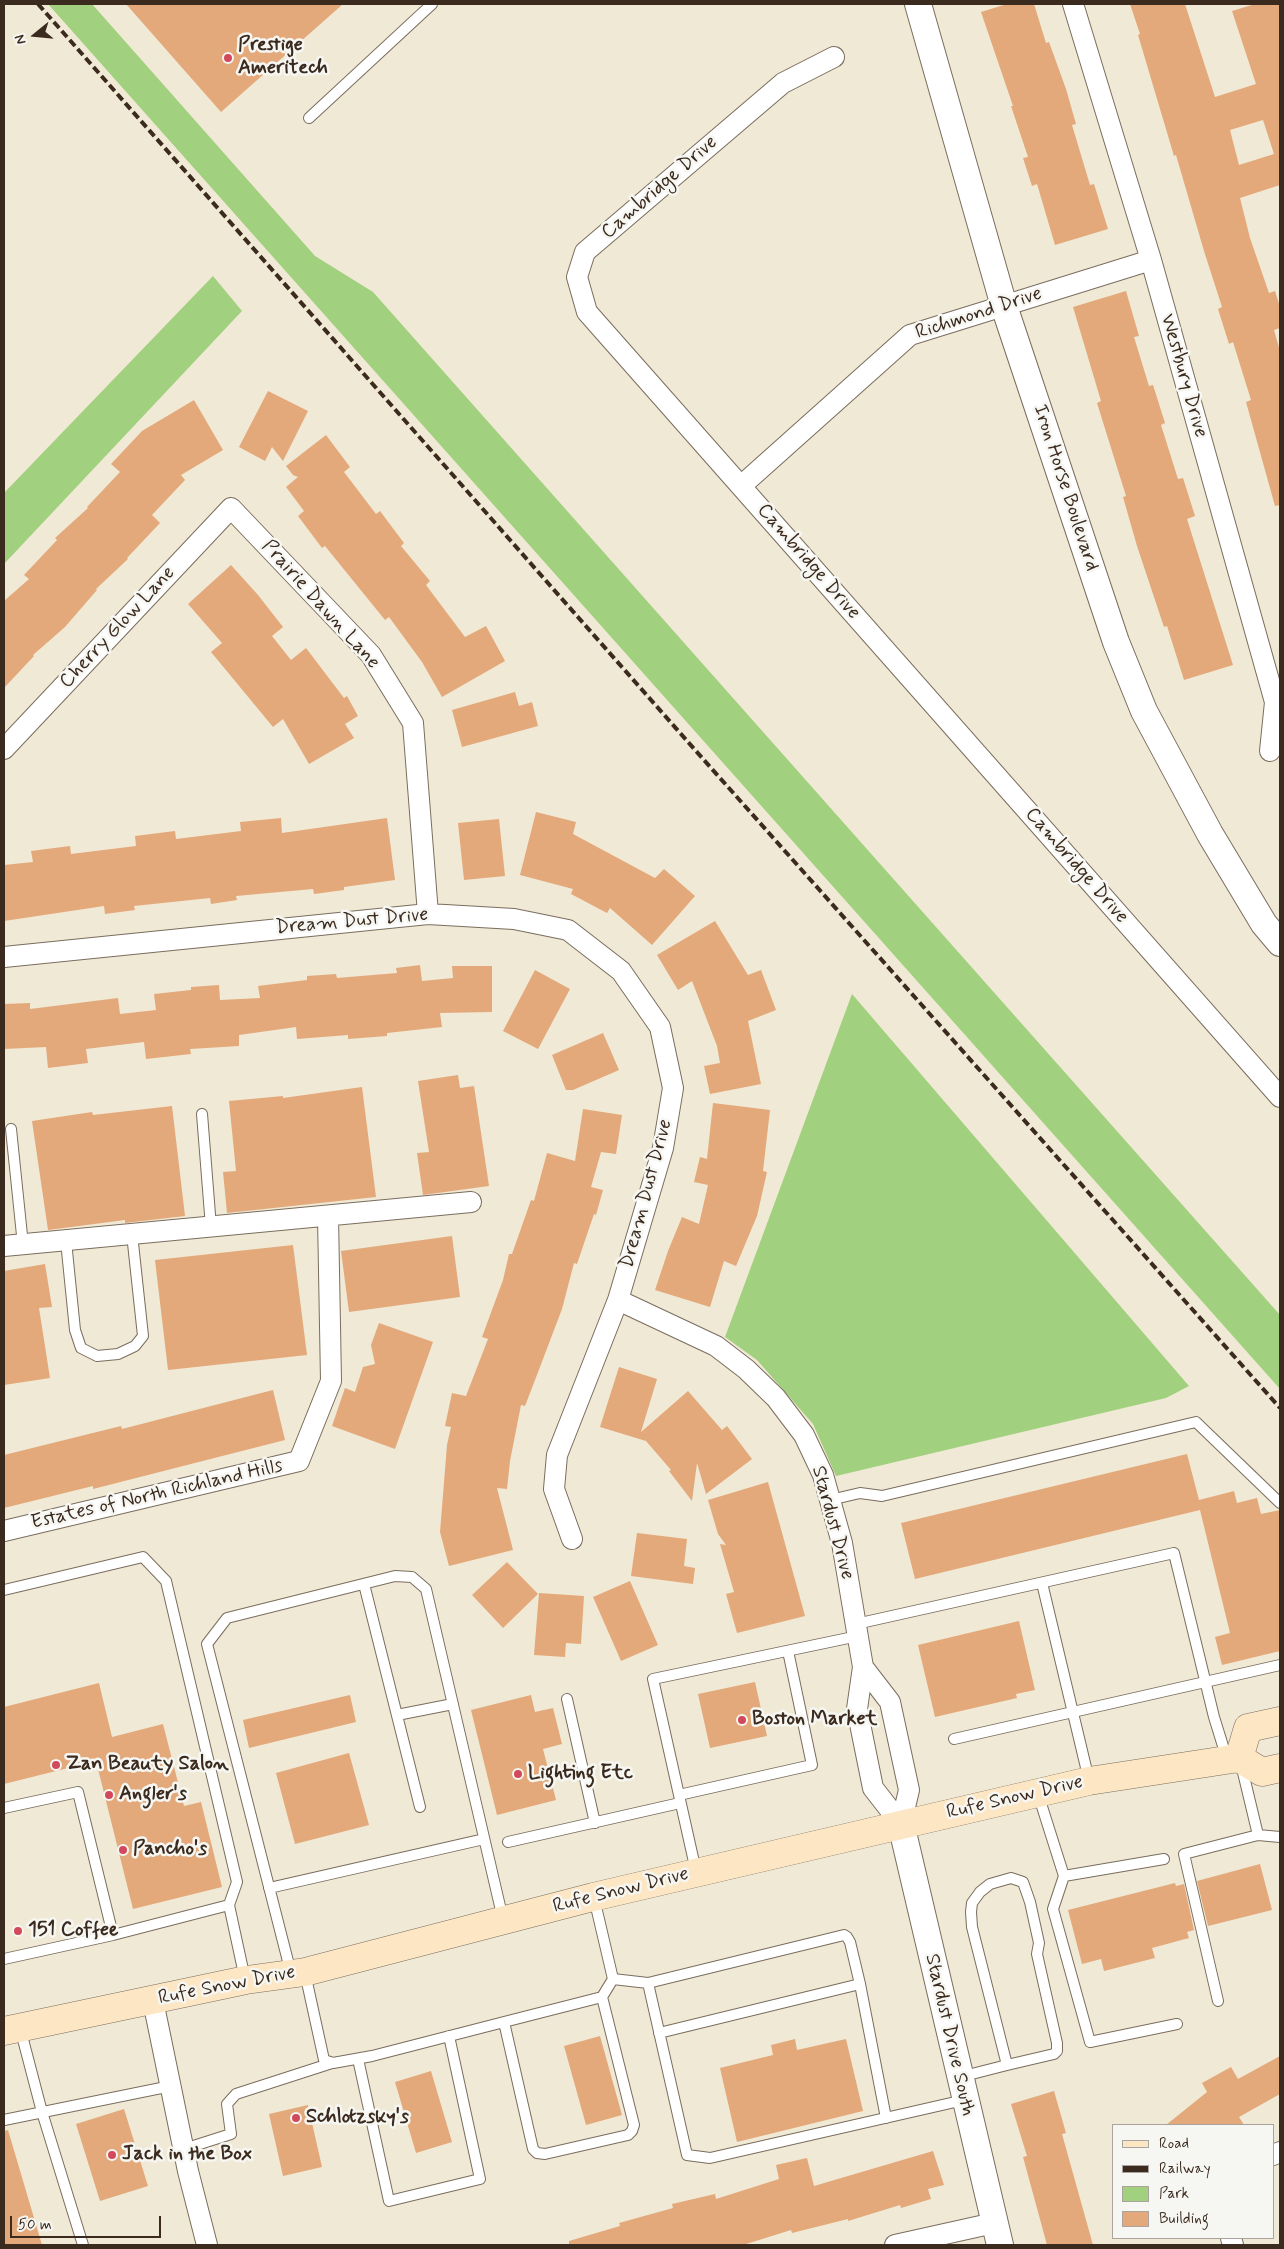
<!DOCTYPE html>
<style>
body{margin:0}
#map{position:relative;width:1284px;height:2249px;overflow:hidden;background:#f0e9d5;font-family:Mynerve,sans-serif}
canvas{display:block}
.frame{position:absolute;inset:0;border:5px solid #3b2a1e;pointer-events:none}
.legend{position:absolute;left:1112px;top:2124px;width:162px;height:115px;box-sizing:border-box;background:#f6f6f2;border:1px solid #aba49d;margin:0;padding:6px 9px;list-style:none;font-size:15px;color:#3b2a1e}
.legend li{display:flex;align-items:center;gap:10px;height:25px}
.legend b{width:25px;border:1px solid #aba49d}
.north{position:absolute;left:10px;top:10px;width:50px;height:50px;-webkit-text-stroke:4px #f6f6f2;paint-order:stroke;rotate:253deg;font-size:14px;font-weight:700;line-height:20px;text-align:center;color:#3b2a1e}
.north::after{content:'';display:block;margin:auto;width:18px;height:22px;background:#3b2a1e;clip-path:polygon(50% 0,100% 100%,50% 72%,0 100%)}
.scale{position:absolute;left:10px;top:2216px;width:151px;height:22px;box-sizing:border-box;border:2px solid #3b2a1e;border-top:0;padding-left:6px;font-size:15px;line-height:18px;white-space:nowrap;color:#3b2a1e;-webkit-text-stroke:4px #f6f6f2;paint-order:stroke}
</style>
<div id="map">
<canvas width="1284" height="2249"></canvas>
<div class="frame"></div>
<ul class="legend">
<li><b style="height:6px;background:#fce6c4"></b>Road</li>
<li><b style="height:6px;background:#3b2a1e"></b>Railway</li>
<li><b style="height:14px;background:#a1d07e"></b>Park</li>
<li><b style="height:14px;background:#e3a97b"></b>Building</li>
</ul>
<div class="north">N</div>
<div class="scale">50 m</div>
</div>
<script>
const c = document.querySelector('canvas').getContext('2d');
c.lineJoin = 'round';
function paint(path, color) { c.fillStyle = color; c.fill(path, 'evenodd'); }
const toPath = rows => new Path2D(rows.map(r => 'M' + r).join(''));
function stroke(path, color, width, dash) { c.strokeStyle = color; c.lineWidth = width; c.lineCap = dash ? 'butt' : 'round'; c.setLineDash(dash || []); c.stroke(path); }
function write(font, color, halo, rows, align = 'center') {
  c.font = font + ' Mynerve,sans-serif'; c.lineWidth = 5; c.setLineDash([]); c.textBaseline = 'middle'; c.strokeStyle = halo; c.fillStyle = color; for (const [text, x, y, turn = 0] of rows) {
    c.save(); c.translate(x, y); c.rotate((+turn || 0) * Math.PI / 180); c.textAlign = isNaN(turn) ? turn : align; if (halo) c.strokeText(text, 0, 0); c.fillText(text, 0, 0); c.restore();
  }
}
const green = toPath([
 [48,4,92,4,315,256,373,292,1280,1315,1280,1389],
 [213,276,242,311,4,564,4,493],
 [852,994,1189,1386,1166,1398,836,1476,813,1424,757,1360,725,1337]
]);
const building = toPath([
 [126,4,343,4,221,112],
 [1007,4,1034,4,1046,43,1049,42,1066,89,1076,124,1072,125,1090,185,1094,184,1108,229,1055,245,1037,184,1032,186,1023,158,1028,157,1011,106,1013,106,981,12],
 [1130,4,1185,4,1215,97,1256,84,1232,11,1255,4,1280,4,1280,185,1240,198,1250,238,1269,293,1275,291,1280,307,1280,328,1274,330,1280,351,1280,505,1275,506,1246,402,1251,400,1233,342,1229,344,1218,309,1222,307,1204,251,1176,155,1174,156,1138,35,1140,34],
 [1263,120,1274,154,1239,165,1230,130],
 [1126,291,1139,336,1134,337,1149,386,1153,385,1165,423,1161,425,1178,479,1183,478,1195,516,1187,519,1233,665,1184,680,1167,626,1164,627,1137,546,1123,497,1126,496,1097,403,1101,401,1073,307],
 [268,391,308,411,283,461,272,447,265,461,239,447],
 [194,400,223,450,181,475,185,480,152,515,160,523,127,558,128,559,96,589,97,590,65,627,33,655,34,656,4,688,4,601,29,579,24,575,57,540,55,538,88,508,87,507,120,472,111,464,142,431],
 [326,435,350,467,344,472,376,514,380,511,404,543,401,546,430,581,426,585,465,637,486,626,505,661,442,697,422,662,389,617,385,620,325,546,322,548,298,516,304,511,286,487,298,477,293,475,286,466],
 [231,565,258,595,283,627,272,636,291,660,306,648,344,698,347,696,358,716,345,724,354,738,309,764,283,719,273,727,211,652,222,643,188,604],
 [515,692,519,706,532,702,538,726,462,747,452,710],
 [536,812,576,822,573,834,655,878,664,869,695,896,652,945,610,908,607,913,571,894,573,889,520,875],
 [281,818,282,833,387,818,395,880,344,887,344,890,314,894,313,889,236,896,237,900,211,904,210,898,134,906,135,910,105,914,104,906,4,921,4,865,33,862,31,851,70,846,71,854,136,846,135,836,175,831,176,839,241,831,240,822],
 [499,819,505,876,464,880,458,823],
 [715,921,748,975,761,970,776,1010,748,1021,761,1084,710,1094,704,1066,720,1063,717,1046,692,981,678,990,657,955],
 [420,965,422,981,453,978,452,966,492,966,492,1012,440,1013,442,1027,387,1033,387,1036,348,1039,348,1035,297,1039,296,1027,239,1035,239,1046,190,1049,191,1054,146,1059,144,1042,86,1049,88,1063,48,1068,46,1047,4,1049,4,1004,30,1003,30,1009,118,998,120,1014,156,1010,154,994,191,990,191,987,219,985,220,1000,260,998,258,986,307,980,307,976,336,974,337,978,397,973,396,968],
 [535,970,570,989,538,1049,503,1031],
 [603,1033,619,1070,573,1090,566,1090,552,1055],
 [458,1075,460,1088,474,1086,489,1186,423,1195,417,1153,429,1152,418,1081],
 [362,1087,376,1197,227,1213,223,1172,236,1171,229,1101,283,1096,283,1098],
 [713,1103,770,1110,763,1171,767,1172,757,1216,736,1266,724,1261,710,1307,655,1290,668,1251,682,1217,699,1224,708,1185,694,1182,700,1157,707,1159],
 [172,1106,185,1216,125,1223,125,1220,48,1230,32,1121,92,1112,93,1115],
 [583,1109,622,1115,616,1154,601,1152,591,1187,603,1190,596,1215,594,1214,577,1264,574,1263,562,1309,540,1367,525,1406,521,1405,510,1461,507,1489,497,1488,513,1550,449,1566,440,1532,447,1445,451,1427,445,1426,452,1393,466,1396,488,1339,482,1337,503,1280,509,1254,512,1254,531,1200,534,1201,547,1153,575,1161],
 [452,1236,460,1297,349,1312,341,1251],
 [293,1245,307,1355,168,1370,155,1260],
 [45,1264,52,1307,39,1308,50,1378,4,1385,4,1271],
 [379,1323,433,1342,395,1449,332,1426,345,1388,355,1392,363,1367,375,1364,371,1345],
 [619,1367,657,1379,641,1432,688,1391,722,1430,727,1426,752,1459,706,1494,697,1463,692,1501,669,1471,671,1470,646,1441,600,1427],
 [273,1390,285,1440,93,1489,93,1486,4,1508,4,1455,121,1426,122,1429],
 [1187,1454,1199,1500,1234,1491,1237,1503,1257,1498,1261,1514,1280,1510,1280,1651,1222,1665,1215,1637,1230,1633,1200,1510,915,1579,901,1523],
 [768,1482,805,1616,737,1633,726,1594,734,1592,720,1544,726,1545,718,1534,708,1500],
 [637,1533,687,1539,684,1566,695,1568,693,1584,631,1576],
 [507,1562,538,1594,503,1628,472,1595],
 [630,1581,658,1645,621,1661,593,1597],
 [539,1593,584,1596,581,1644,566,1643,565,1657,534,1655],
 [1019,1621,1035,1690,1016,1694,1017,1698,935,1717,918,1645],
 [755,1682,767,1736,710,1748,698,1694],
 [99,1683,112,1737,163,1724,184,1806,201,1802,222,1887,133,1909,96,1761,4,1784,4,1707],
 [350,1695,356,1722,249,1748,243,1720],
 [531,1695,535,1712,553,1708,562,1744,543,1749,556,1800,497,1815,471,1710],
 [349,1753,369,1825,295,1844,276,1773],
 [1260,1864,1272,1910,1208,1926,1197,1881],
 [1175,1883,1176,1886,1184,1884,1194,1930,1187,1932,1189,1938,1152,1948,1155,1958,1104,1971,1101,1959,1082,1964,1068,1910],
 [600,2036,622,2115,586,2125,564,2046],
 [795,2039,797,2050,846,2039,863,2111,737,2142,720,2068,773,2055,771,2045],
 [1280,2056,1280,2094,1239,2117,1244,2125,1166,2125,1207,2092,1202,2083,1231,2067,1238,2079],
 [431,2071,452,2142,416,2153,395,2082],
 [1054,2091,1066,2133,1062,2134,1093,2245,1047,2245,1023,2157,1027,2156,1011,2104],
 [308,2105,322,2167,283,2176,269,2114],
 [124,2109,148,2186,100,2201,76,2124],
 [8,2130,42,2245,4,2245,4,2131],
 [933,2151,944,2185,928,2189,931,2199,901,2208,900,2205,848,2221,848,2219,792,2233,791,2230,743,2245,569,2245,569,2241,620,2226,619,2223,673,2208,672,2204,715,2194,716,2199,779,2179,776,2165,807,2158,814,2186]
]);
const service = toPath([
 [309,118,432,4],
 [202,1114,211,1227],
 [11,1129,23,1245],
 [66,1241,75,1330,81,1348,97,1356,118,1354,135,1346,143,1336,132,1234],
 [830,1500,860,1493,882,1496,1196,1422,1280,1503],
 [1042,1583,1089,1780],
 [364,1584,420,1807],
 [4,1590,143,1557,166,1581,237,1882,229,1905,245,1979],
 [856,1624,1174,1553,1214,1717,1227,1759],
 [567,1699,595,1823],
 [397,1715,453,1704],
 [954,1739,1280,1665],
 [1038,1794,1064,1876,1053,1909,1090,2042,1177,2024],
 [679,1795,812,1765,788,1651],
 [4,1808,78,1792,113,1935,4,1959],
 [1258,1835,1280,1837],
 [508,1842,680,1803],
 [696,1871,653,1679,858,1636],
 [1064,1876,1164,1859],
 [269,1888,484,1839],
 [113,1935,229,1905],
 [291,1973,207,1644,227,1618,395,1576,412,1577,426,1589,503,1919],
 [305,1973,324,2060,333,2063,372,2056,504,2022,602,1997,613,1979,594,1898],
 [613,1979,648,1983,687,2155,710,2158,964,2100],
 [648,1983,844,1935,847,1937,850,1942,860,1984,886,2118],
 [1218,2001,1184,1854,1258,1835,1241,1764],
 [504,2022,533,2149,537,2153,545,2154,628,2135,632,2131,634,2125,602,1997],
 [20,2028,42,2112,83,2245],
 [659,2033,860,1984],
 [358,2059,389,2201,480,2179,449,2036],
 [960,2077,1007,2065,1054,2054,1057,2051,1057,2043,1037,1954,1039,1943,1030,1902,1023,1882,1011,1878,990,1884,980,1892,972,1903,971,1912,972,1927,1007,2065],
 [4,2120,171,2086],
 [184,2149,231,2134,227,2104,236,2094,332,2063]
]);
const minor = toPath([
 [1073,4,1151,260,1275,702,1270,751],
 [834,57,783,83,585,252,577,277,587,312,1280,1097],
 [741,486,910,335,1151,260],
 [4,749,231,508,371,655,413,723,428,914],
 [4,957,428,914,514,919,568,930,621,971,660,1027,673,1088,663,1148,618,1300,557,1455,554,1489,572,1539],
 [4,1246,471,1202],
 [618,1300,716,1346,746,1369,776,1398,804,1435,823,1475,842,1543,863,1667,857,1709,873,1788,901,1824],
 [4,1531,299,1461,331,1381,328,1216],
 [863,1667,890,1702,909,1790,901,1824],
 [153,2001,188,2171,207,2245],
 [1273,2155,1280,2152],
 [1231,2238,1233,2245],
 [895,2245,994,2223]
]);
const tertiary = toPath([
 [918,4,1004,306,1116,642,1144,711,1210,834,1264,924,1280,943],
 [901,1824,1000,2245]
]);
const secondary = toPath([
 [1239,1758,1248,1728,1280,1721],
 [4,2031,246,1980,305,1972,593,1897,1089,1781,1239,1758,1262,1772,1280,1768]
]);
const rail = toPath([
 [38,4,688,742,1280,1408]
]);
const markers = [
 [228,58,5,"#d1495b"],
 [742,1720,5,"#d1495b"],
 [56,1765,5,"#d1495b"],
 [518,1774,5,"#d1495b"],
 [109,1795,5,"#d1495b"],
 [123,1850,5,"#d1495b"],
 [18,1931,5,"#d1495b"],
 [296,2118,5,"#d1495b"],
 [112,2155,5,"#d1495b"]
];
const poiNames = [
 ["Prestige",238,46],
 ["Ameritech",238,69],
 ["Boston Market",752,1720],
 ["Zan Beauty Salon",66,1765],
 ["Lighting Etc",528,1774],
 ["Angler's",119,1795],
 ["Pancho's",133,1850],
 ["151 Coffee",28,1931],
 ["Schlotzsky's",306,2118],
 ["Jack in the Box",122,2155]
];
const streetNames = [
 ["Cambridge Drive",660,188,-41],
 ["Richmond Drive",979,314,-18],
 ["Westbury Drive",1183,376,74],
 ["Iron Horse Boulevard",1065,488,72],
 ["Cambridge Drive",808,562,49],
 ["Prairie Dawn Lane",320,605,48],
 ["Cherry Glow Lane",118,628,-47],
 ["Cambridge Drive",1076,866,49],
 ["Dream Dust Drive",352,922,-5],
 ["Dream Dust Drive",647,1194,-75],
 ["Estates of North Richland Hills",157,1495,-13],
 ["Stardust Drive",832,1523,75],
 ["Rufe Snow Drive",1015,1798,-13],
 ["Rufe Snow Drive",621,1891,-14],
 ["Rufe Snow Drive",227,1986,-11],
 ["Stardust Drive South",949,2035,77]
];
paint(green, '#a1d07e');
paint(building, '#e3a97b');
stroke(service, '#7a6d5e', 12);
stroke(minor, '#7a6d5e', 22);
stroke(tertiary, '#7a6d5e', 28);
stroke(secondary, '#7a6d5e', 29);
stroke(service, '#fff', 10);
stroke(minor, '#fff', 20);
stroke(tertiary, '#fff', 26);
stroke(secondary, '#fce6c4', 28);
stroke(rail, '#3b2a1e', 4, [8, 4]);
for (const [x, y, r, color] of markers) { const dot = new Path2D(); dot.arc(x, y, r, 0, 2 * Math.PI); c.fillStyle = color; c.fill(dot); stroke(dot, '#f6f6f2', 2); }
write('bold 20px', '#3b2a1e', '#f6f6f2', poiNames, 'left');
write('20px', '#3b2a1e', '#f6f6f2', streetNames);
</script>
